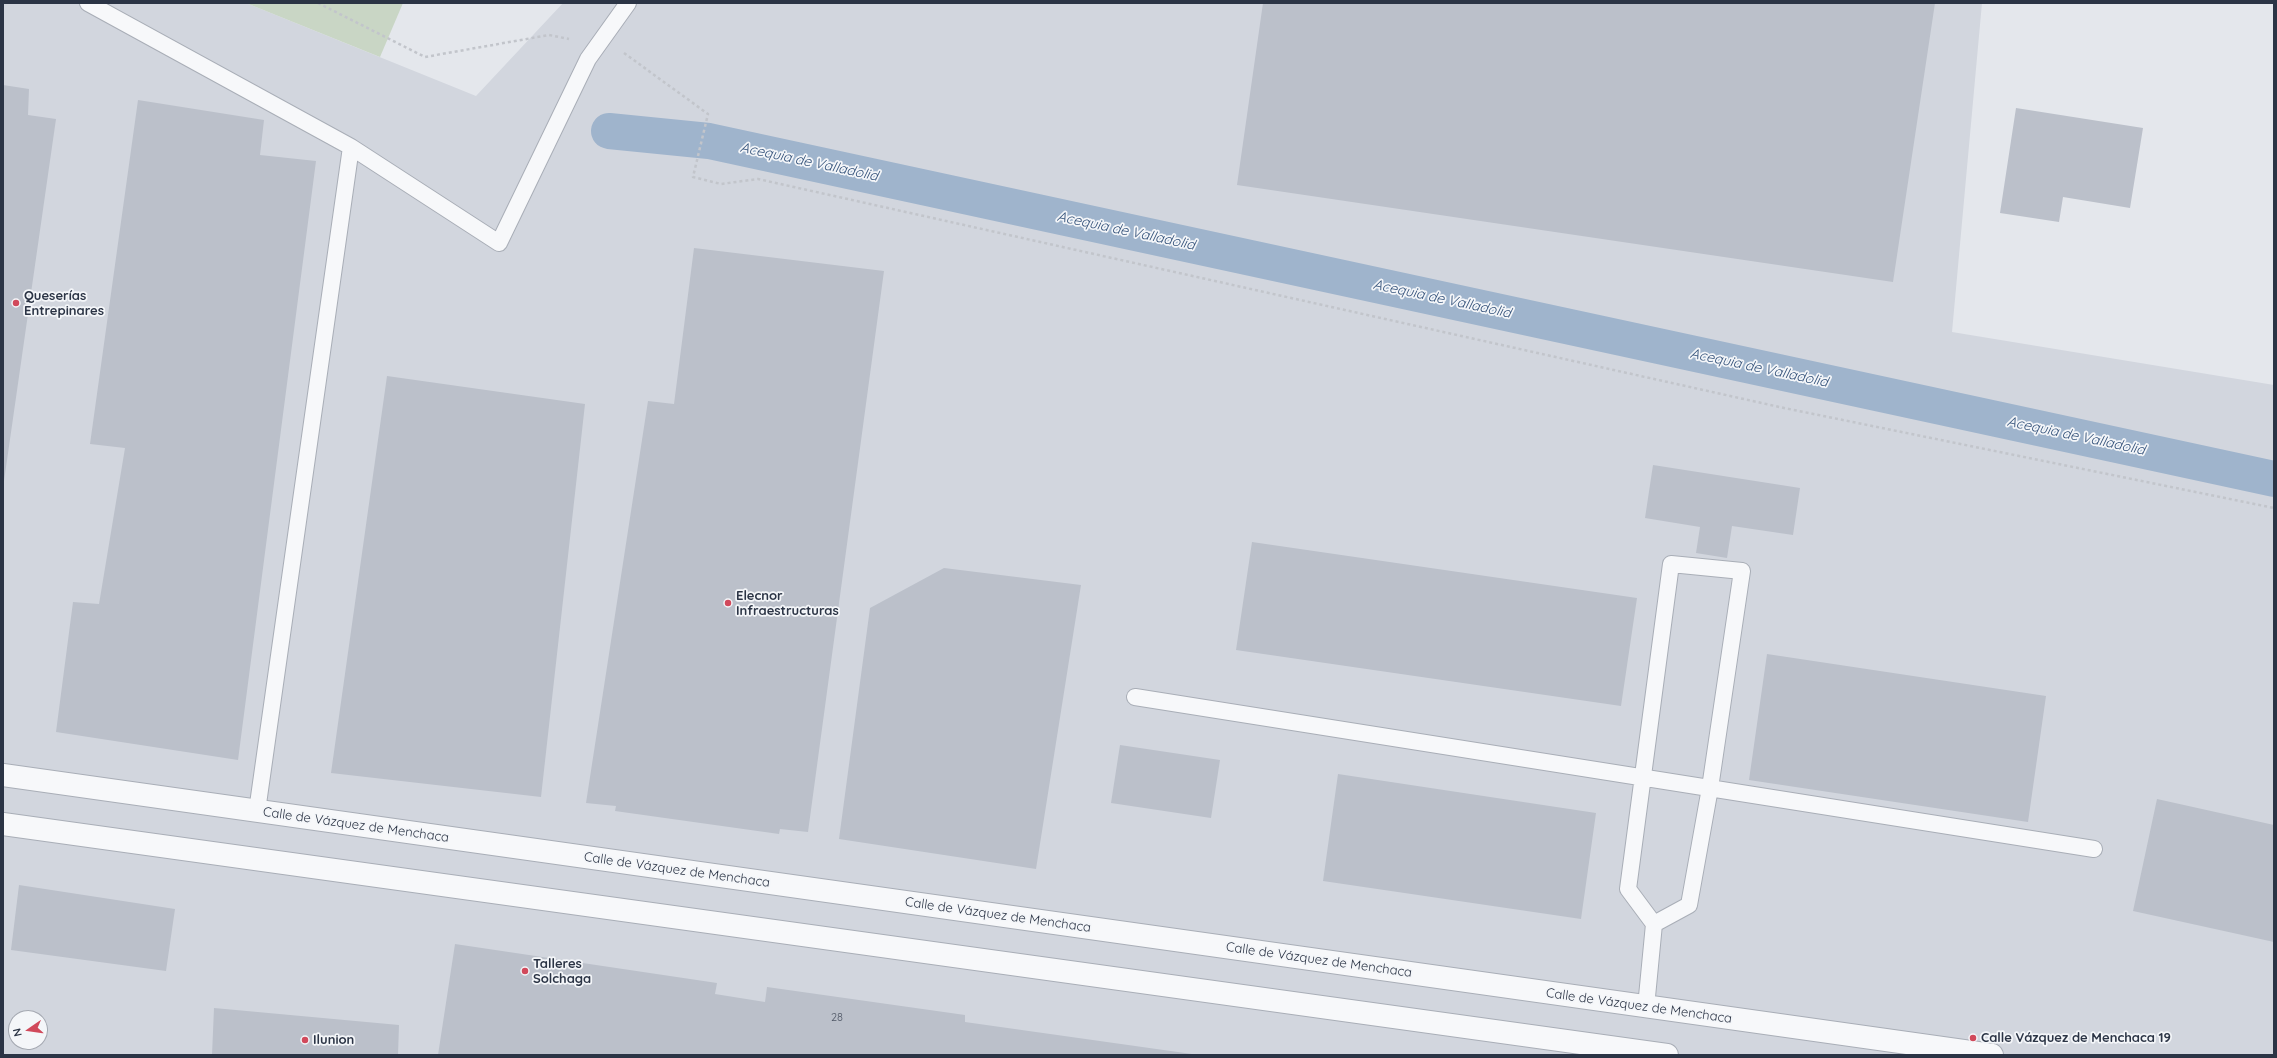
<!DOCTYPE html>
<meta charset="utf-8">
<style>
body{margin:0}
#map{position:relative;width:2277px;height:1058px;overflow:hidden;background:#e4e7ec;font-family:Quicksand,sans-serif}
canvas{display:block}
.frame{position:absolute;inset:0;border:4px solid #2b3445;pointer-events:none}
.north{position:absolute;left:8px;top:1010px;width:40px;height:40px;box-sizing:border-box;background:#f4f6f9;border:1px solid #a4a8b1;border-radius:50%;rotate:257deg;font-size:11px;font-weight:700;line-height:16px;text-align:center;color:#2b3445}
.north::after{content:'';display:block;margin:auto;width:14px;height:18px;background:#d1495b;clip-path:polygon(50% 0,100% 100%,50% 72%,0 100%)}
</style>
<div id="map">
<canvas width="2277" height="1058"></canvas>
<div class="frame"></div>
<div class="north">N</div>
</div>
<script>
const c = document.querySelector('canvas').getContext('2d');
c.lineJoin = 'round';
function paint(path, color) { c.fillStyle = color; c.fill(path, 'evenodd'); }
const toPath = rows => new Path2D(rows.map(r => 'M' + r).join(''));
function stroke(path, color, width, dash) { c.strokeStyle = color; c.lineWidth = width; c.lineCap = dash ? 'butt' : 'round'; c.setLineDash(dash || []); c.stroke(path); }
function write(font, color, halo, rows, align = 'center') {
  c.font = font + ' Quicksand,sans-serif'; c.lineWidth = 3.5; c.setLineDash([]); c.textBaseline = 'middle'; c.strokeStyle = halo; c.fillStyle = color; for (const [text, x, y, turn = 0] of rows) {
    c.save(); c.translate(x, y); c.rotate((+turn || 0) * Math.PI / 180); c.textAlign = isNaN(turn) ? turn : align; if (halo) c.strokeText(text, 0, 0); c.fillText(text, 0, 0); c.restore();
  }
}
const built = toPath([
 [3,3,246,3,476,96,563,3,1982,3,1952,332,2274,385,2274,1055,3,1055],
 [16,1018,40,1018,40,1042,16,1042]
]);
const green = toPath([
 [246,3,403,3,380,57]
]);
const canal = toPath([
 [609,131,709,141,2274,479]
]);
const building = toPath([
 [1263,3,1935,3,1893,282,1237,185],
 [3,85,29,89,28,115,56,119,4,481],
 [138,100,264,120,260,155,316,161,238,760,56,732,73,602,99,604,125,448,90,444],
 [2016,108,2143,128,2130,208,2063,197,2059,222,2000,213],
 [694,248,884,271,808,832,780,829,779,834,615,811,616,806,586,803,648,401,674,404],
 [387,376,585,404,541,797,331,773],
 [1653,465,1800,488,1793,535,1732,526,1727,558,1696,553,1700,527,1645,518],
 [1252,542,1637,598,1621,706,1236,650],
 [944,568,1081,585,1036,869,839,839,870,608],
 [1767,654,2046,696,2028,822,1749,780],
 [1120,745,1220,760,1211,818,1111,803],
 [1338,774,1596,813,1581,919,1323,881],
 [2157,799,2274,825,2274,942,2133,911],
 [19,885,175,909,166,971,11,950],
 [455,944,717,983,715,994,765,1002,767,987,965,1015,965,1022,1199,1055,438,1055],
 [214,1008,399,1025,398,1055,212,1055]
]);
const path = toPath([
 [318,3,425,57,549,35,569,39],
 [624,53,708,114,693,177,721,184,758,179,1784,408,2274,508]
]);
const lane = toPath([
 [88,3,351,147,257,811],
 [351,147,499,243,588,59,628,3],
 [1135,697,2094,849],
 [1646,1007,1654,924,1689,905,1710,788,1742,571,1671,564,1628,889,1654,924]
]);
const street = toPath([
 [3,775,1992,1055],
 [3,824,1667,1055]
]);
const markers = [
 [16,303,4,"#d1495b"],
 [728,603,4,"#d1495b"],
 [525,971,4,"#d1495b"],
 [1973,1038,4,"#d1495b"],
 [305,1040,4,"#d1495b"]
];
const numberNames = [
 ["28",837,1018]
];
const poiNames = [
 ["Queserías",24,296],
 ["Entrepinares",24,311],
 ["Elecnor",736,596],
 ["Infraestructuras",736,611],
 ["Talleres",533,964],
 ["Solchaga",533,979],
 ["Calle Vázquez de Menchaca 19",1981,1038],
 ["Ilunion",313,1040]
];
const streetNames = [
 ["Calle de Vázquez de Menchaca",356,825,8],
 ["Calle de Vázquez de Menchaca",677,870,8],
 ["Calle de Vázquez de Menchaca",998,915,8],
 ["Calle de Vázquez de Menchaca",1319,960,8],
 ["Calle de Vázquez de Menchaca",1639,1006,8]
];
const waterNames = [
 ["Acequia de Valladolid",809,162,12],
 ["Acequia de Valladolid",1126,231,12],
 ["Acequia de Valladolid",1442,299,12],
 ["Acequia de Valladolid",1759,368,12],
 ["Acequia de Valladolid",2076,436,12]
];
paint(built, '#d2d6de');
paint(green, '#c9d6c5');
stroke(canal, '#9fb4cc', 36);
paint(building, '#bbc0ca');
stroke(lane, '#a9aeb7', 18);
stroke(street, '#a9aeb7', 24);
stroke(path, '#c2c5cb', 2.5, [3, 3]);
stroke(lane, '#f7f8fa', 16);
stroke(street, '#f7f8fa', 22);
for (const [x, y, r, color] of markers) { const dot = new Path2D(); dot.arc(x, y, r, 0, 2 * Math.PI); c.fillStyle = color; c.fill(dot); stroke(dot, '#f4f6f9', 1.5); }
write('11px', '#4f5766', null, numberNames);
write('bold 13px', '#2b3445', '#f4f6f9', poiNames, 'left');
write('13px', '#2b3445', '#f4f6f9', streetNames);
write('italic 14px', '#34527a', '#f4f6f9', waterNames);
</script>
